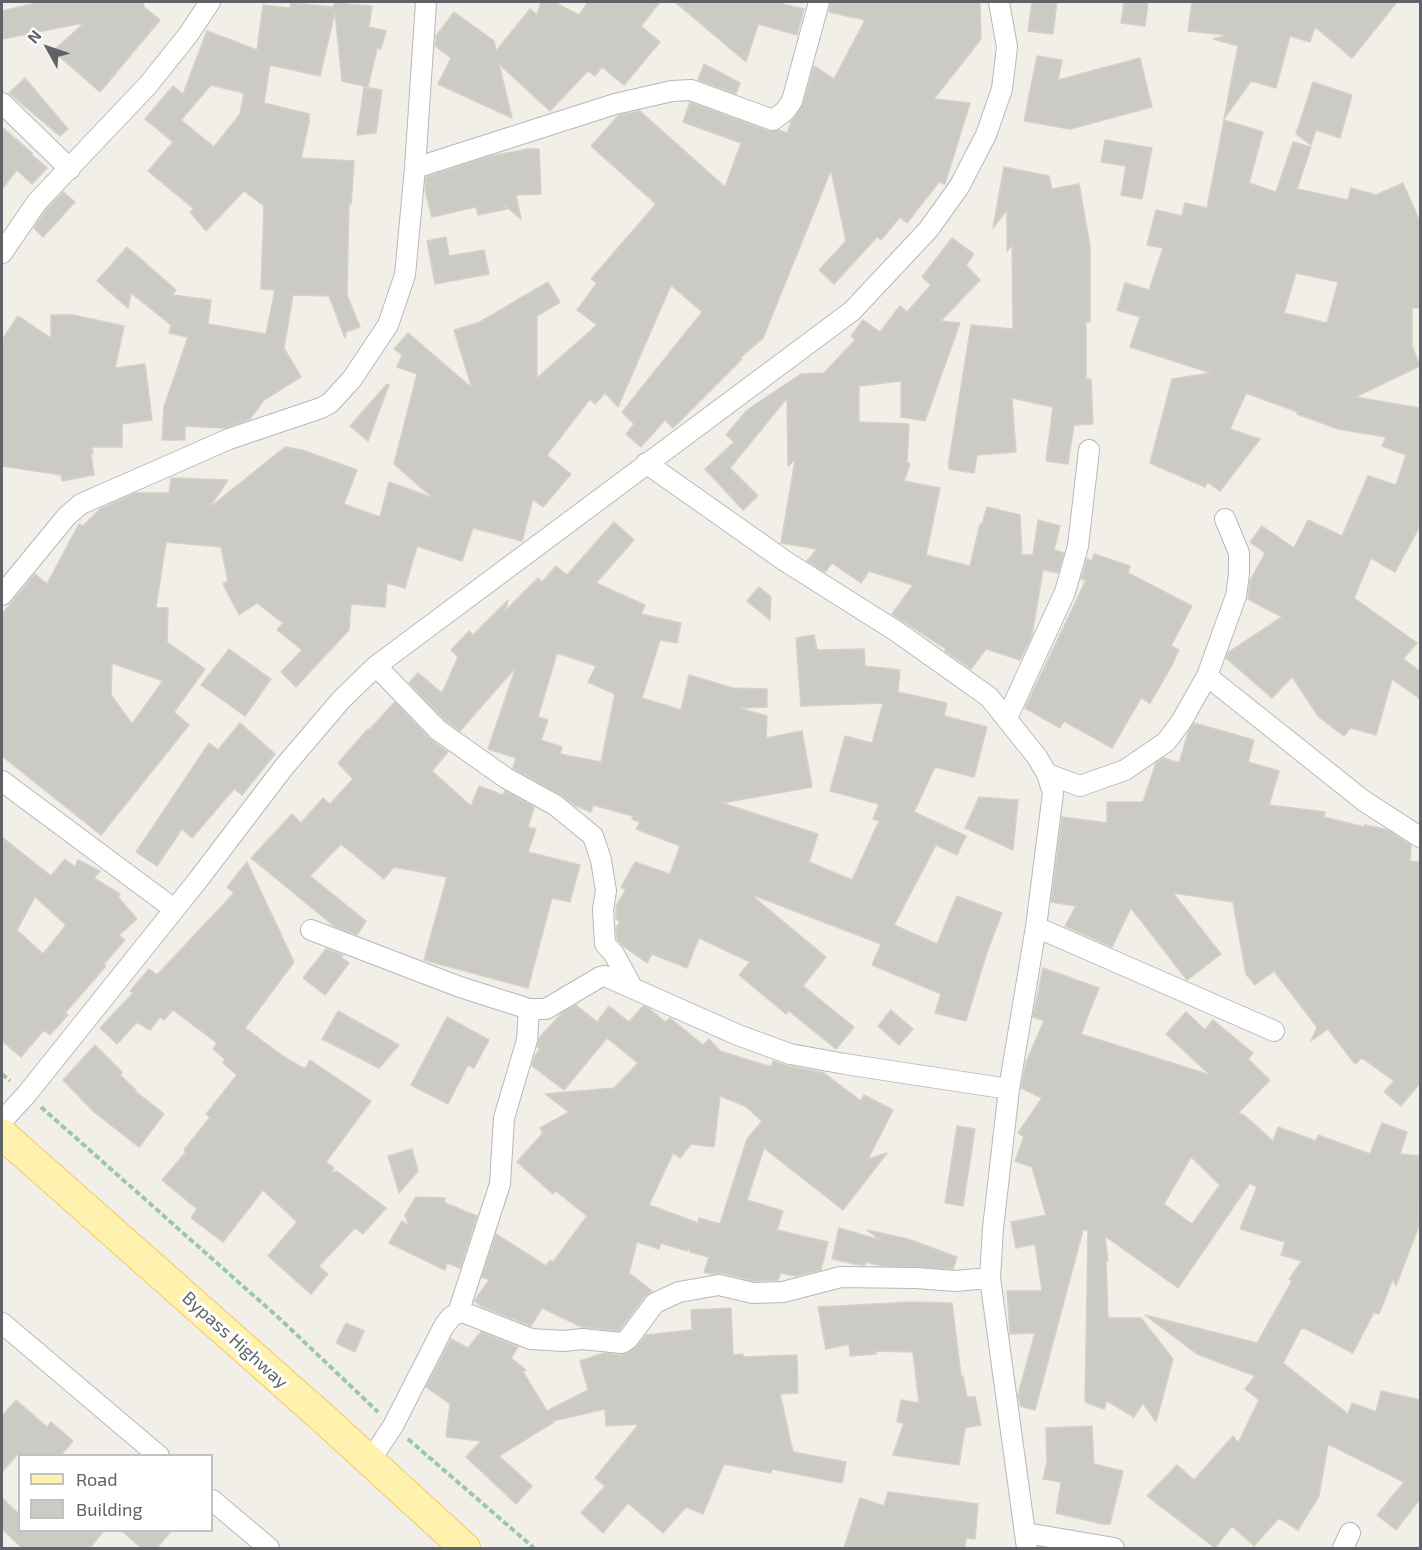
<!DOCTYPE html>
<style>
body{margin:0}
#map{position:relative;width:1422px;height:1550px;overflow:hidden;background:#f1efe8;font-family:"Exo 2",sans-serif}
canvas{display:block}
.frame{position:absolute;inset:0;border:3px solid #5f6368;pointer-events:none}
.legend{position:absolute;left:18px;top:1454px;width:195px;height:78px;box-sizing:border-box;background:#fff;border:2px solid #bfc1c3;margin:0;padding:8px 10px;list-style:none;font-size:18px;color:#5f6368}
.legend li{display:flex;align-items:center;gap:12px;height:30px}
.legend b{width:30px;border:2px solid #bfc1c3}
.north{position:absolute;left:18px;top:18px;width:60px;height:60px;-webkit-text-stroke:4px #fff;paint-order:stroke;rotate:310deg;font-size:16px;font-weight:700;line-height:24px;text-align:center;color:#5f6368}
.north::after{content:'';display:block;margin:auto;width:21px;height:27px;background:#5f6368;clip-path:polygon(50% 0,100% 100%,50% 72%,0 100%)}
</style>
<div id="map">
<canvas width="1422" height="1550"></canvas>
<div class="frame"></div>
<ul class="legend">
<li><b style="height:8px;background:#fff2af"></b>Road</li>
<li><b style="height:16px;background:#cccac5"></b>Building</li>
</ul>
<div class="north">N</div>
</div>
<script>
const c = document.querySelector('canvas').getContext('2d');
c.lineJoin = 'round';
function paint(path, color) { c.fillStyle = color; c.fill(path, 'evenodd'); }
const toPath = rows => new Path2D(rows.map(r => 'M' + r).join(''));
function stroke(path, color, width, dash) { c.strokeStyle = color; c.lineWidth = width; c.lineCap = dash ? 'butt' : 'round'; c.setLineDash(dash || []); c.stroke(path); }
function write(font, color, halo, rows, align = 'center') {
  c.font = font + ' "Exo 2",sans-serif'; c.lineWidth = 6; c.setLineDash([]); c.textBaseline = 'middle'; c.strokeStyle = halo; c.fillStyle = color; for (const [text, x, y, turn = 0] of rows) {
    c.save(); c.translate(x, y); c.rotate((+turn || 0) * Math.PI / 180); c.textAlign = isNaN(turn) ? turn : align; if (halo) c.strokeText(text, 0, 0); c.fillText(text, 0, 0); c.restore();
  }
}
const building = toPath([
 [32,2,143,2,144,7,160,20,100,92,53,51,84,23,2,39,2,11,32,4,32,2],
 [541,2,554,2,579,15,588,2,660,2,641,26,660,42,624,85,602,67,595,76,588,71,550,111,499,64,512,118,438,84,451,58,435,46,436,36,454,12,494,41,496,51,530,9,537,15,541,2],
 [675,2,775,2,804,9,797,35,758,24,746,62,675,2],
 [831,2,980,2,981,39,934,99,970,103,945,184,939,182,907,223,900,217,881,240,877,237,834,284,819,270,846,241,831,170,763,338,740,358,742,359,673,428,665,420,641,447,626,434,634,424,622,412,702,312,671,285,618,407,605,393,595,404,590,399,547,455,571,474,543,507,533,499,522,541,473,528,462,561,417,546,405,588,387,583,385,607,351,604,349,630,296,687,281,672,302,650,277,630,283,623,257,603,239,615,223,584,228,581,221,547,166,542,156,608,168,608,167,642,205,669,174,712,189,725,101,835,2,756,2,614,35,574,47,584,79,524,83,526,100,509,135,493,169,493,171,478,228,480,209,508,285,447,302,450,357,470,344,504,380,517,389,482,433,498,394,464,417,374,397,367,402,355,394,349,408,333,472,388,454,330,480,322,548,282,560,302,537,316,537,378,597,325,577,310,597,283,591,279,656,204,591,146,619,115,640,111,725,187,741,143,683,122,690,102,769,131,779,130,787,133,791,122,803,105,814,66,834,79,865,20,829,12,831,2],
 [112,663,163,681,132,724,111,695,112,663],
 [1032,2,1057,2,1053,34,1028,31,1032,2],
 [1124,2,1148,2,1145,26,1121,23,1124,2],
 [1192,2,1397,2,1352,58,1315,27,1310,42,1290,36,1276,88,1251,81,1224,119,1238,46,1213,39,1227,35,1188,31,1192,2],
 [291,3,334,7,334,3,372,6,369,27,386,31,381,49,377,48,368,87,342,81,335,12,320,76,270,65,264,103,309,114,309,122,301,158,354,161,351,204,349,204,347,295,360,327,346,332,345,338,329,296,293,295,284,348,301,377,264,400,250,419,225,428,185,426,185,440,162,440,164,407,188,337,169,333,171,325,131,293,128,308,97,281,127,247,176,290,172,295,211,300,208,324,266,334,275,290,261,289,264,206,244,191,206,231,190,212,194,209,148,171,173,142,145,119,173,86,183,94,207,31,257,50,263,5,290,8,291,3],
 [211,85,244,93,240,114,214,147,181,120,211,85],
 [1037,56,1062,60,1058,80,1140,58,1152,107,1070,129,1024,121,1037,56],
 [704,64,740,83,736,94,698,80,704,64],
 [25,78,68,129,60,136,9,93,25,78],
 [1313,82,1352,95,1340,138,1316,130,1311,145,1296,134,1313,82],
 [364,87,382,90,376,133,357,135,364,87],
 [1224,120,1263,132,1249,183,1276,192,1293,142,1311,147,1297,189,1348,200,1351,188,1376,195,1403,183,1420,222,1420,308,1412,308,1412,346,1420,366,1355,397,1420,408,1420,526,1395,572,1371,558,1354,598,1417,643,1403,659,1420,671,1420,699,1392,679,1376,735,1350,728,1344,736,1319,717,1292,677,1272,698,1226,658,1229,652,1282,617,1248,599,1250,581,1265,553,1250,542,1262,526,1294,548,1308,520,1342,536,1368,476,1396,485,1406,455,1382,446,1386,437,1338,429,1297,414,1298,412,1246,393,1230,429,1260,439,1220,491,1207,482,1205,487,1150,463,1172,379,1211,373,1130,347,1140,317,1117,310,1125,283,1149,290,1163,248,1147,245,1156,210,1182,216,1185,203,1207,208,1224,120],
 [1296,273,1338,282,1327,323,1284,313,1296,273],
 [2,127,32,153,31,154,47,168,32,184,17,170,2,189,2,127],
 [1105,140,1152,148,1142,199,1121,195,1126,166,1101,162,1105,140],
 [528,149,539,149,541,194,516,195,521,219,504,205,507,209,478,215,476,207,432,217,425,190,426,177,491,156,528,149],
 [1004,167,1049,176,1052,189,1079,184,1090,246,1090,322,1086,322,1086,379,1091,379,1093,424,1074,425,1068,464,1046,461,1053,407,1012,398,1016,452,977,455,974,473,949,469,949,461,971,325,1013,329,1012,245,1007,251,1007,210,993,228,1004,167],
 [63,192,75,202,43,237,34,228,46,210,63,192],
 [446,237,449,256,484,250,489,274,435,284,427,241,446,237],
 [952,238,974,254,966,265,980,280,941,321,960,323,925,421,901,417,901,381,859,386,859,422,909,424,907,462,910,464,904,481,940,488,926,555,970,566,980,524,982,524,987,507,1020,515,1022,555,1033,555,1038,520,1060,526,1054,550,1064,553,1058,573,1043,570,1032,635,1020,660,986,649,971,669,945,651,946,649,892,614,913,585,869,571,861,583,832,563,825,572,807,561,817,549,781,543,795,460,788,466,787,398,730,468,758,496,743,510,705,469,734,442,726,435,747,410,801,374,824,373,855,340,851,336,863,320,880,332,900,306,907,312,931,285,922,277,952,238],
 [51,315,73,315,124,326,115,368,145,364,152,420,122,424,122,447,92,447,93,454,91,454,94,475,62,481,61,475,2,466,2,340,18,316,51,338,51,315],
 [387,384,389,385,368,441,350,426,387,384],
 [614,522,634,540,596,583,645,605,641,614,681,623,677,643,660,640,642,698,681,710,689,675,733,688,767,689,767,707,739,708,767,716,766,738,802,731,812,787,722,803,818,834,809,862,852,880,879,821,873,819,879,804,830,791,845,736,872,743,883,703,801,706,796,638,814,635,817,650,864,649,865,666,900,670,898,692,947,703,944,716,987,727,974,777,935,767,914,812,966,836,957,855,936,845,894,925,937,944,957,896,1002,913,987,952,966,1021,935,1013,941,994,872,965,881,944,750,894,826,957,803,986,854,1027,836,1049,789,1011,786,1014,739,975,750,962,699,938,687,968,652,954,647,963,623,946,617,939,616,928,620,922,616,919,616,906,626,890,621,887,635,862,670,874,680,846,636,829,640,822,632,819,633,816,593,805,591,812,574,805,561,795,513,768,516,758,488,749,516,667,460,731,446,721,409,683,418,673,442,693,458,657,451,650,469,631,473,635,508,600,505,611,538,578,542,582,556,566,567,575,614,522],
 [557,653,596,666,588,682,615,694,601,762,560,754,562,747,541,740,548,720,538,717,557,653],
 [1094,554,1130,566,1128,573,1192,606,1171,646,1179,650,1172,665,1150,703,1141,698,1112,748,1064,721,1060,728,1025,708,1086,580,1081,579,1087,559,1092,561,1094,554],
 [759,587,771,597,770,620,747,601,759,587],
 [229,649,271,679,245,716,201,685,229,649],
 [395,702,429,738,448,752,432,771,471,806,479,786,503,795,505,791,534,807,528,827,536,829,528,852,580,865,570,902,552,898,528,988,424,960,447,877,394,867,384,879,341,844,310,876,366,921,357,935,334,926,251,858,292,814,301,823,323,798,330,804,353,779,338,763,368,729,369,730,395,702],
 [240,723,275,754,242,795,234,789,192,838,182,829,157,866,136,852,209,743,218,750,240,723],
 [1194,723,1254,740,1248,762,1279,771,1269,805,1325,812,1324,817,1364,827,1365,825,1388,830,1411,845,1410,861,1420,862,1420,1083,1401,1106,1384,1092,1394,1081,1362,1058,1355,1064,1328,1029,1311,1041,1317,1027,1274,971,1255,985,1246,974,1233,902,1173,893,1221,954,1187,980,1131,908,1112,947,1065,926,1076,906,1051,902,1062,817,1107,823,1107,802,1143,802,1156,763,1164,758,1179,763,1188,733,1194,723],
 [979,797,1018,800,1013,850,965,828,979,797],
 [2,837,51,876,65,859,75,867,78,860,100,871,94,878,120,894,118,897,137,919,119,935,125,940,104,964,106,966,65,1013,68,1015,50,1035,44,1030,21,1057,2,1041,2,837],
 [35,897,66,925,43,954,17,930,35,897],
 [247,862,294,962,245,1028,284,1057,305,1069,310,1060,371,1101,326,1162,334,1168,331,1173,337,1171,386,1208,363,1234,355,1228,319,1266,328,1274,311,1294,268,1256,297,1222,263,1190,223,1242,191,1218,197,1209,162,1180,186,1152,184,1150,210,1117,206,1114,237,1075,223,1063,225,1059,213,1049,217,1043,173,1010,164,1020,160,1017,150,1030,137,1022,117,1044,100,1028,133,993,130,991,149,969,157,975,234,893,227,887,247,862],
 [326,949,343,955,341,957,349,963,325,995,303,978,326,949],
 [1043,968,1099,988,1081,1034,1210,1075,1166,1034,1186,1012,1205,1030,1213,1020,1253,1053,1248,1059,1270,1080,1238,1113,1244,1115,1273,1141,1278,1127,1316,1141,1318,1135,1370,1154,1382,1123,1407,1132,1400,1154,1420,1156,1420,1198,1418,1222,1420,1223,1396,1286,1393,1279,1379,1314,1374,1312,1353,1353,1302,1327,1283,1363,1348,1414,1352,1403,1376,1412,1381,1391,1420,1400,1420,1499,1396,1530,1377,1515,1404,1482,1328,1444,1319,1496,1298,1530,1279,1518,1254,1546,1232,1526,1215,1548,1147,1496,1177,1465,1194,1480,1233,1436,1238,1443,1259,1400,1245,1389,1255,1376,1197,1354,1145,1315,1257,1343,1292,1281,1289,1279,1302,1261,1281,1255,1285,1242,1240,1229,1257,1187,1250,1183,1178,1288,1105,1236,1108,1261,1106,1261,1108,1318,1141,1318,1173,1359,1156,1422,1143,1403,1134,1417,1107,1401,1104,1409,1085,1402,1088,1230,1083,1230,1035,1410,1020,1406,1018,1395,1035,1333,1010,1334,1007,1291,1042,1291,1035,1244,1016,1248,1011,1222,1046,1215,1032,1167,1015,1161,1024,1137,1018,1133,1042,1098,1021,1088,1026,1062,1044,1021,1033,1017,1043,968],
 [1191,1157,1220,1185,1192,1224,1164,1204,1191,1157],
 [576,1005,597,1022,609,1006,629,1022,643,1006,650,1009,665,1022,670,1018,703,1045,709,1039,720,1051,771,1067,773,1061,788,1066,824,1073,861,1101,864,1095,893,1110,868,1159,887,1153,843,1210,764,1148,747,1200,783,1211,777,1230,828,1242,821,1270,795,1276,781,1273,778,1280,754,1281,722,1273,712,1274,704,1272,709,1257,690,1252,689,1247,687,1251,661,1243,659,1249,637,1242,629,1273,652,1291,645,1296,619,1331,582,1327,542,1308,531,1326,481,1306,474,1301,489,1280,482,1277,496,1234,546,1266,550,1260,553,1262,587,1216,556,1191,553,1194,517,1162,543,1133,540,1128,569,1112,545,1094,614,1088,638,1063,607,1038,564,1090,532,1066,535,1056,540,1049,537,1047,539,1038,562,1013,576,1005],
 [720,1096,745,1106,762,1121,747,1139,720,1224,699,1218,698,1223,649,1205,673,1153,680,1158,691,1144,714,1147,720,1096],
 [891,1010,913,1029,899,1045,878,1026,891,1010],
 [338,1011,399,1045,379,1068,322,1039,338,1011],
 [447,1017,489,1040,474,1068,468,1065,448,1104,411,1085,447,1017],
 [95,1045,122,1072,120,1075,136,1090,135,1091,164,1114,139,1147,94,1112,63,1080,95,1045],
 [957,1126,975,1129,963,1206,945,1203,957,1126],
 [412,1149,418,1171,399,1193,388,1156,412,1149],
 [416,1197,445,1198,445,1203,477,1216,460,1268,447,1263,445,1270,389,1243,402,1221,409,1226,405,1215,416,1197],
 [839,1228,880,1240,867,1230,908,1239,957,1257,953,1269,883,1266,865,1262,865,1265,860,1265,832,1259,839,1228],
 [912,1302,952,1303,961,1376,963,1376,967,1397,975,1397,981,1425,965,1428,959,1465,893,1455,904,1423,897,1422,901,1400,919,1403,913,1352,876,1351,876,1354,850,1356,849,1344,826,1349,818,1307,912,1302],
 [731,1308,733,1355,743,1354,743,1357,797,1355,798,1393,780,1394,793,1452,846,1462,842,1483,772,1469,771,1473,724,1464,703,1514,686,1507,663,1533,628,1503,603,1533,581,1513,605,1486,595,1478,639,1424,606,1426,605,1409,553,1421,554,1422,499,1456,532,1486,516,1504,466,1457,481,1441,446,1437,450,1404,426,1387,451,1339,468,1348,481,1332,518,1347,511,1358,526,1370,523,1372,547,1411,588,1390,580,1361,604,1353,621,1355,628,1353,637,1346,646,1335,692,1330,691,1310,731,1308],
 [346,1323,364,1331,355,1352,336,1343,346,1323],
 [16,1400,47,1427,51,1422,73,1441,61,1455,17,1455,2,1472,2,1416,16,1400],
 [1092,1426,1094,1464,1123,1471,1110,1524,1102,1524,1056,1513,1061,1482,1043,1479,1047,1462,1046,1428,1092,1426],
 [888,1492,978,1504,975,1539,966,1538,965,1548,844,1548,860,1498,884,1506,888,1492],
 [2,1498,20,1515,20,1530,104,1530,90,1548,22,1548,2,1529,2,1498],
 [121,1530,172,1530,157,1548,141,1548,121,1530]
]);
const path = toPath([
 [2,1074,10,1081],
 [41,1107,280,1319,378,1412],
 [408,1439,534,1548]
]);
const street = toPath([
 [2,103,70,169],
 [415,168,615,104,672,91,691,90,773,120,785,111,792,101,819,2],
 [2,253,37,202,148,85,188,35,210,2],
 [646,463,785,561,896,631,989,697,1037,757,1047,774,1053,793,1036,927,1009,1089,993,1228,990,1278,1027,1548],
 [2,595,67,516,81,504,229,439,321,408,330,403,352,379,388,325,405,275,415,168,426,2],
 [376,666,438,730,506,778,555,805,593,836,601,860,606,891,603,909,605,944,614,954,631,985],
 [1207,676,1364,801,1420,837],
 [1007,718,1065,592,1078,546,1089,450],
 [1047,774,1080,786,1125,770,1166,742,1181,722,1207,676,1236,596,1239,574,1239,553,1225,519],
 [2,781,174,909],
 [1036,927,1274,1031],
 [311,930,460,987,529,1009,546,1009,600,977,605,976,738,1035,790,1054,845,1064,1009,1089],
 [2,1121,26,1095,198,880,284,767,341,700,376,666,852,311,928,230,959,187,986,135,1002,89,1007,47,999,2],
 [458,1313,500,1184,504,1118,527,1040,529,1009],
 [2,1323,159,1456],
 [369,1462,393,1426,444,1326,451,1317,458,1313,465,1313,531,1339,564,1341,582,1339,622,1343,628,1339,655,1303,679,1292,719,1285,753,1293,783,1292,841,1277,916,1278,955,1281,990,1278],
 [212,1500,269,1548],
 [1026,1533,1114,1548],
 [1343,1548,1350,1533]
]);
const primary = toPath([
 [2,1134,324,1419,465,1548]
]);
const streetNames = [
 ["Bypass Highway",235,1340,42]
];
paint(building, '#cccac5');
stroke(building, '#d6d1c6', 1.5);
stroke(street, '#b5b8bc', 22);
stroke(primary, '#f2c960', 32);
stroke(path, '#9cc7a9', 4, [6, 3]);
stroke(street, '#fff', 20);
stroke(primary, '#fff2af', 30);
write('18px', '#5f6368', '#fff', streetNames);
</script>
